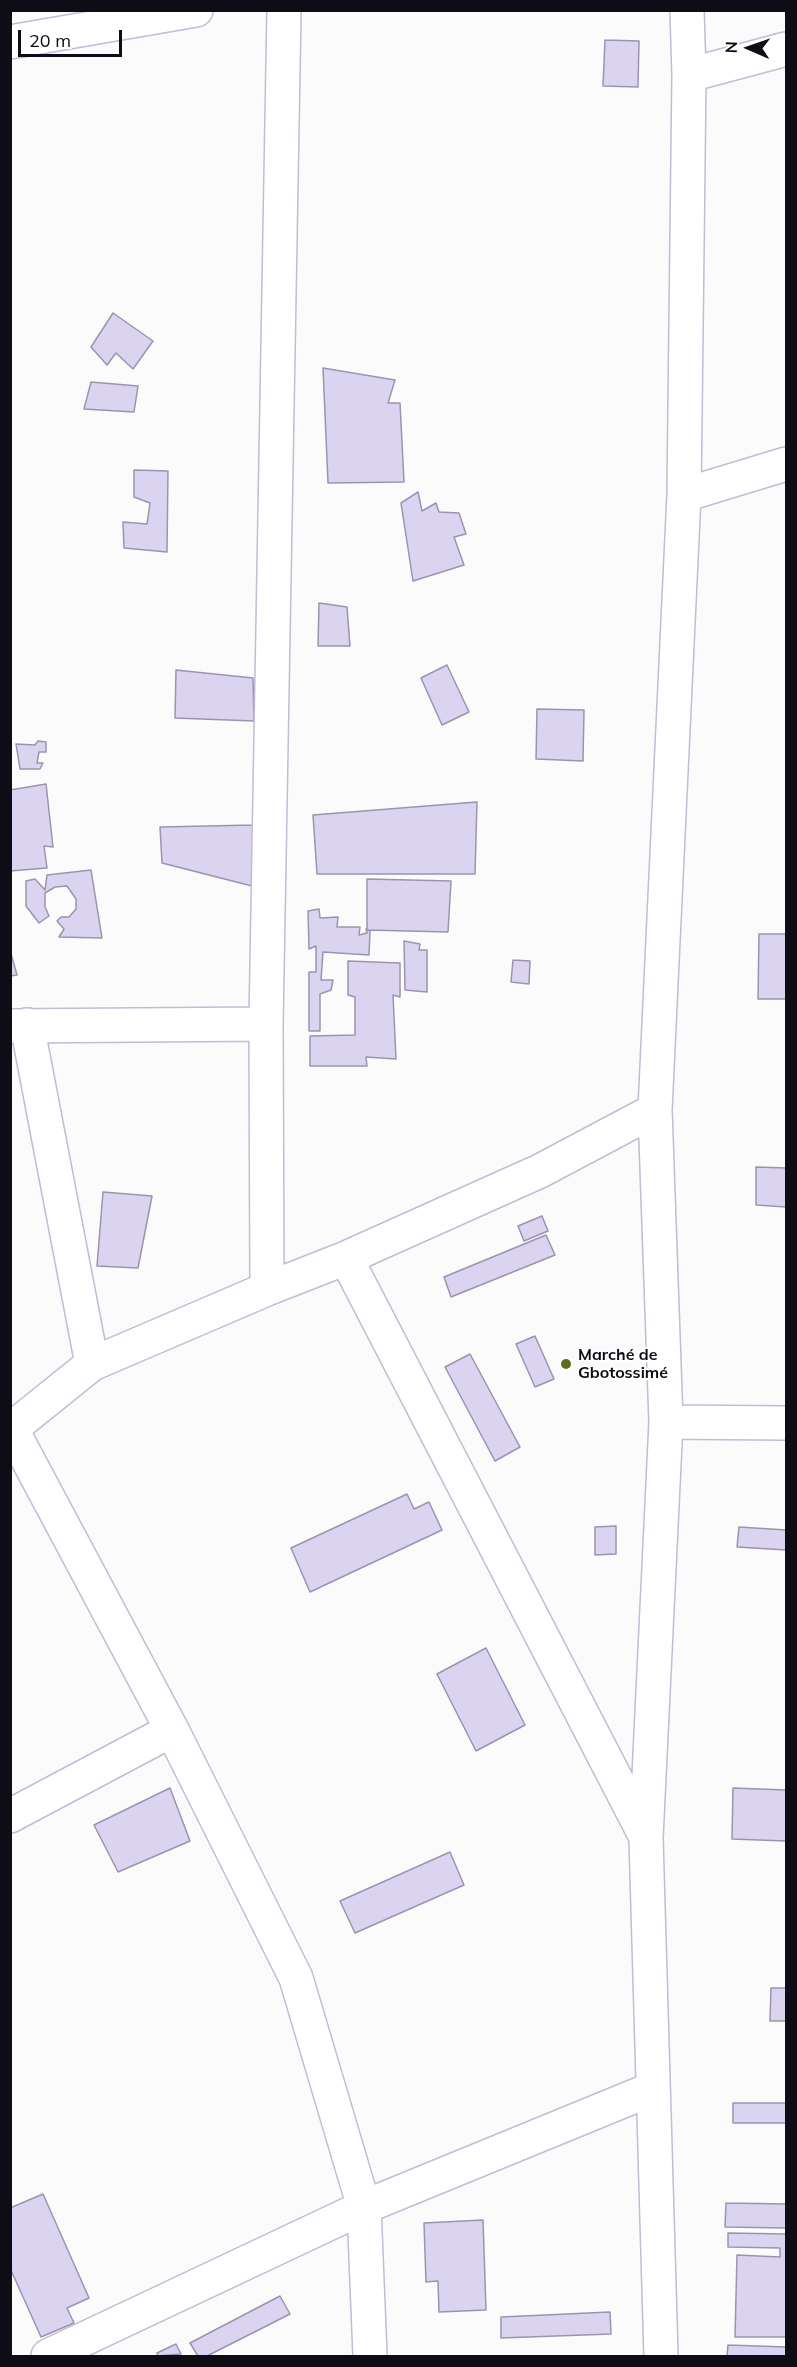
<!DOCTYPE html>
<meta charset="utf-8">
<style>
body{margin:0}
#map{position:relative;width:797px;height:2367px;overflow:hidden;background:#fbfbfb;font-family:Mulish,sans-serif}
canvas{display:block}
.frame{position:absolute;inset:0;border:12px solid #0e0c15;pointer-events:none}
.north{position:absolute;left:719px;top:18px;width:60px;height:60px;-webkit-text-stroke:4px #fff;paint-order:stroke;rotate:272deg;font-size:16px;font-weight:700;line-height:24px;text-align:center;color:#0e0c15}
.north::after{content:'';display:block;margin:auto;width:21px;height:27px;background:#0e0c15;clip-path:polygon(50% 0,100% 100%,50% 72%,0 100%)}
.scale{position:absolute;left:18px;top:30px;width:104px;height:27px;box-sizing:border-box;border:3px solid #0e0c15;border-top:0;padding-left:8px;font-size:18px;line-height:21px;white-space:nowrap;color:#0e0c15;-webkit-text-stroke:4px #fff;paint-order:stroke}
</style>
<div id="map">
<canvas width="797" height="2367"></canvas>
<div class="frame"></div>
<div class="north">N</div>
<div class="scale">20 m</div>
</div>
<script>
const c = document.querySelector('canvas').getContext('2d');
c.lineJoin = 'round';
function paint(path, color) { c.fillStyle = color; c.fill(path, 'evenodd'); }
const toPath = rows => new Path2D(rows.map(r => 'M' + r).join(''));
function stroke(path, color, width, dash) { c.strokeStyle = color; c.lineWidth = width; c.lineCap = dash ? 'butt' : 'round'; c.setLineDash(dash || []); c.stroke(path); }
function write(font, color, halo, rows, align = 'center') {
  c.font = font + ' Mulish,sans-serif'; c.lineWidth = 4.5; c.setLineDash([]); c.textBaseline = 'middle'; c.strokeStyle = halo; c.fillStyle = color; for (const [text, x, y, turn = 0] of rows) {
    c.save(); c.translate(x, y); c.rotate((+turn || 0) * Math.PI / 180); c.textAlign = isNaN(turn) ? turn : align; if (halo) c.strokeText(text, 0, 0); c.fillText(text, 0, 0); c.restore();
  }
}
const building = toPath([
 [605,40,639,41,638,87,603,86,605,40],
 [113,313,153,341,133,369,116,353,107,365,91,347,113,313],
 [323,368,395,380,388,403,400,403,404,482,328,483,323,368],
 [91,382,138,386,134,412,84,409,91,382],
 [134,470,168,471,167,552,124,548,123,522,147,524,150,503,134,497,134,470],
 [418,492,422,511,436,503,439,512,459,513,466,534,454,537,464,565,413,581,401,503,418,492],
 [319,603,347,607,350,646,318,646,319,603],
 [447,665,469,712,442,725,421,678,447,665],
 [176,670,253,678,254,721,175,718,176,670],
 [537,709,584,710,583,761,536,759,537,709],
 [38,741,46,742,46,752,39,752,37,763,43,763,40,769,20,769,16,744,35,745,38,741],
 [46,784,53,847,44,846,47,868,10,871,10,790,46,784],
 [477,802,475,874,317,874,313,815,477,802],
 [254,825,252,886,162,863,160,827,254,825],
 [91,870,102,938,59,937,64,929,57,921,61,917,69,917,76,909,76,899,67,886,55,887,45,893,45,907,49,916,39,923,26,906,26,881,35,879,45,890,47,875,91,870],
 [367,879,451,881,448,932,367,930,367,879],
 [319,909,320,918,338,917,337,927,360,927,359,935,367,933,366,929,370,931,369,955,323,952,321,980,333,980,331,990,320,994,320,1031,309,1031,309,972,316,972,316,946,309,949,308,911,319,909],
 [759,934,786,934,786,999,758,999,759,934],
 [404,941,420,944,419,950,427,950,427,992,405,990,404,941],
 [10,950,17,975,10,976,10,950],
 [513,960,530,961,529,984,511,982,513,960],
 [348,961,400,963,400,997,393,995,396,1059,366,1057,367,1066,310,1066,310,1036,355,1035,355,997,348,995,348,961],
 [756,1167,786,1168,786,1207,756,1205,756,1167],
 [103,1192,152,1196,138,1268,97,1266,103,1192],
 [542,1216,548,1231,524,1241,518,1226,542,1216],
 [546,1235,555,1255,451,1297,444,1277,546,1235],
 [535,1336,554,1379,535,1387,516,1344,535,1336],
 [470,1354,520,1447,495,1461,445,1367,470,1354],
 [407,1494,414,1509,429,1502,442,1530,310,1592,291,1548,407,1494],
 [616,1526,616,1554,595,1555,595,1527,616,1526],
 [739,1527,786,1530,786,1550,737,1547,739,1527],
 [486,1648,525,1725,476,1751,437,1674,486,1648],
 [170,1788,190,1841,118,1872,94,1825,170,1788],
 [733,1788,786,1790,786,1841,732,1839,733,1788],
 [450,1852,464,1885,355,1933,340,1901,450,1852],
 [771,1988,786,1988,786,2021,770,2021,771,1988],
 [733,2103,786,2103,786,2123,733,2123,733,2103],
 [43,2194,89,2298,67,2308,74,2323,41,2337,10,2268,10,2208,43,2194],
 [726,2203,786,2204,786,2228,725,2227,726,2203],
 [483,2220,486,2310,439,2312,438,2281,426,2282,424,2223,483,2220],
 [728,2233,786,2234,786,2337,735,2337,737,2255,780,2257,780,2248,728,2247,728,2233],
 [280,2296,290,2314,207,2356,198,2356,190,2343,280,2296],
 [610,2312,611,2334,501,2338,501,2317,610,2312],
 [176,2344,181,2354,158,2356,157,2353,176,2344],
 [728,2345,786,2347,786,2356,727,2356,728,2345]
]);
const minor = toPath([
 [10,42,196,10],
 [689,75,786,49],
 [684,495,786,464],
 [27,1025,92,1364],
 [10,1026,266,1024],
 [346,1258,646,1837],
 [267,1289,266,1024,284,10],
 [666,1422,786,1423],
 [10,1430,92,1364,267,1289,346,1258,540,1171,655,1110],
 [12,1430,172,1730,296,1978,364,2207,370,2356],
 [10,1816,172,1730],
 [48,2356,364,2207,652,2089],
 [661,2356,646,1838,666,1422,655,1110,684,495,689,75,687,10]
]);
const markers = [
 [566,1364,6,"#5c6e1b"]
];
const poiNames = [
 ["Marché de",578,1355],
 ["Gbotossimé",578,1373]
];
paint(building, '#dbd4f0');
stroke(building, '#9b94ae', 1.5);
stroke(minor, '#c3bbd7', 36);
stroke(minor, '#fff', 33);
for (const [x, y, r, color] of markers) { const dot = new Path2D(); dot.arc(x, y, r, 0, 2 * Math.PI); c.fillStyle = color; c.fill(dot); stroke(dot, '#fff', 2); }
write('bold 16px', '#0e0c15', '#fff', poiNames, 'left');
</script>
